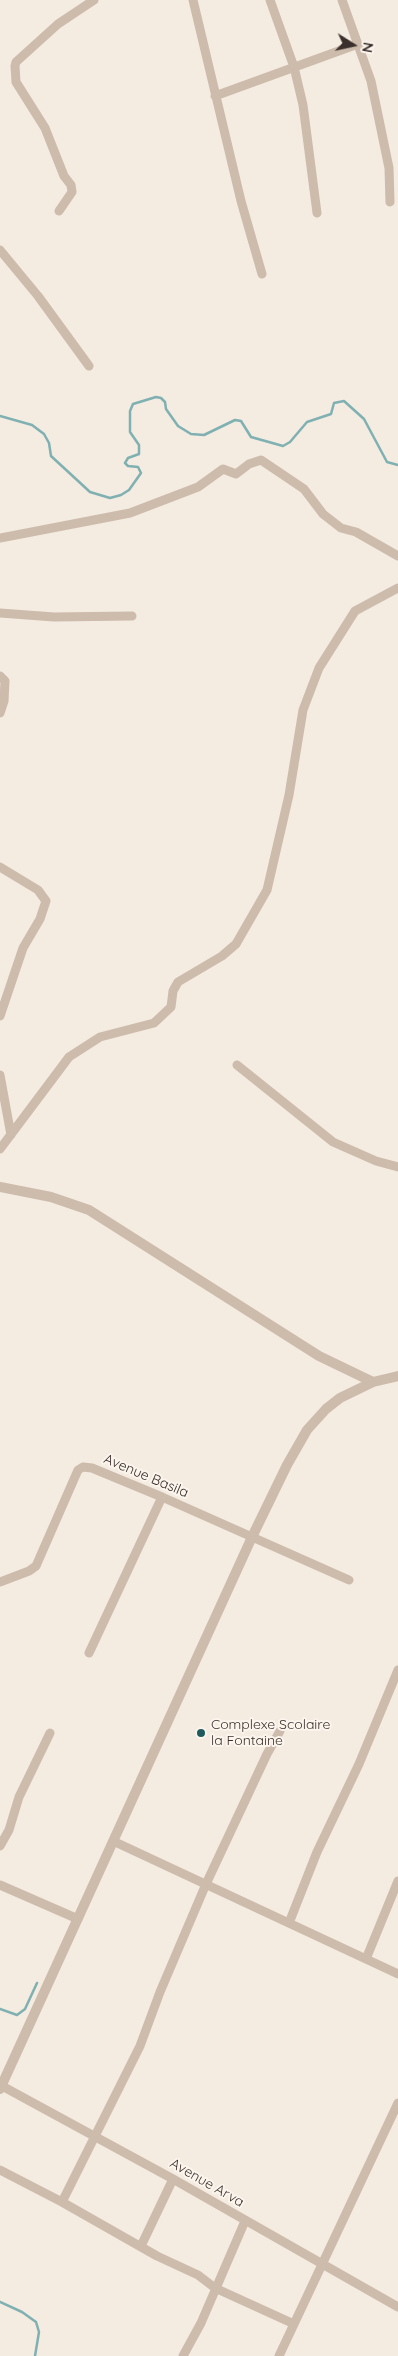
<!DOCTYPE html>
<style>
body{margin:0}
#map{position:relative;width:398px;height:2356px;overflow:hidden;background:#f4ebe1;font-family:Quicksand,sans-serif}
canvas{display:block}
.north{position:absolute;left:328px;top:20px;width:50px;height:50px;-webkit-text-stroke:4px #fbf5ee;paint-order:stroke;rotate:100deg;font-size:14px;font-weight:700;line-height:20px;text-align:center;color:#3b302b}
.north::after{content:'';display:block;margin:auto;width:18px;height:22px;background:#3b302b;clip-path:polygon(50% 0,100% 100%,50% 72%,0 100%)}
</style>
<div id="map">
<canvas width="398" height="2356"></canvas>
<div class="north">N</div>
</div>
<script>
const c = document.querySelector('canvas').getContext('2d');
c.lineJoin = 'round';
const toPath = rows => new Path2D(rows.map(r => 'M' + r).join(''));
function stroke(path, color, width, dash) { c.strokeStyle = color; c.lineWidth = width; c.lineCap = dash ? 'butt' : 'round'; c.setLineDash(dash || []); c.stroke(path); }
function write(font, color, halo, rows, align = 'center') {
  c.font = font + ' Quicksand,sans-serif'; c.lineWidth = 4; c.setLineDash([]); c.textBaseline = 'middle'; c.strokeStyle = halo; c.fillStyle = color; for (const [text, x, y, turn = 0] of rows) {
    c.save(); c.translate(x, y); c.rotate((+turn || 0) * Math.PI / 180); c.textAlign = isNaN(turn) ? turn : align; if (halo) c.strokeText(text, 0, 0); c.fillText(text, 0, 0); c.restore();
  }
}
const stream = toPath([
 [0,416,32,425,44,434,49,443,51,456,90,492,110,498,121,495,129,490,141,473,138,467,128,466,125,463,128,458,139,454,139,445,130,432,130,411,133,404,156,397,161,398,165,402,166,409,178,426,191,434,204,435,235,420,241,421,251,437,283,446,290,442,307,422,331,414,334,403,344,401,364,419,387,462,398,465],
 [0,2009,17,2015,25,2009,37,1983],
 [0,2302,22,2312,36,2322,39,2332,35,2356]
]);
const minor = toPath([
 [193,0,241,201,262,274],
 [270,0,294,67,303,105,317,213],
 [342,0,371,81,389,168,390,202],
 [215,96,358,44],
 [59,211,72,192,71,185,64,176,45,128,16,82,15,66,16,62,58,24,94,0],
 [0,250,38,296,89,366],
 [0,538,130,513,198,487,223,469,236,474,249,464,261,460,304,489,323,514,341,528,356,532,398,556],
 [0,613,54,617,132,616],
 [0,676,5,681,4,701,0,713],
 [0,867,38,890,46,901,40,919,23,948,0,1016],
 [237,1065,333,1142,376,1161,398,1167],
 [0,1075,11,1135],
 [0,1149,69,1057,100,1037,154,1023,171,1007,173,991,178,982,222,956,236,944,267,890,289,795,303,710,319,668,355,611,398,588],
 [0,1582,29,1571,36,1566,78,1470,83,1467,92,1468,162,1497,349,1580],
 [89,1653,162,1497],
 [113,1841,398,1974],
 [0,1846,9,1830,19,1797,50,1733],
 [0,1885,78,1919],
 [289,1923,317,1852,359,1764,398,1670],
 [366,1959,398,1881],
 [2,2086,173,2179,398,2307],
 [0,2170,62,2202,157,2256,198,2275,215,2288,294,2324],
 [62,2202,140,2046,160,1992,206,1884,267,1754,280,1731],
 [141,2246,173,2179],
 [183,2356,201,2323,245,2221],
 [279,2356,398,2103]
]);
const tertiary = toPath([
 [0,1187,51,1197,89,1210,319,1356,373,1382],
 [0,2089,252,1537,287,1465,307,1430,326,1409,340,1398,373,1382,398,1376]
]);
const markers = [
 [201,1733,5,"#1f5a5e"]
];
const streetNames = [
 ["Avenue Basila",146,1476,23],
 ["Avenue Arva",207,2183,30]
];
const poiNames = [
 ["Complexe Scolaire",211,1725],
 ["la Fontaine",211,1741]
];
stroke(stream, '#7fb0b2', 2.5);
stroke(minor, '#cdbbac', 9);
stroke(tertiary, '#cdbbac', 10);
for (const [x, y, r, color] of markers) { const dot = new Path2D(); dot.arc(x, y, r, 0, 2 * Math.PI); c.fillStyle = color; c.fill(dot); stroke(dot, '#fbf5ee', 2); }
write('14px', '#3b302b', '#fbf5ee', streetNames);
write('14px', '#3b302b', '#fbf5ee', poiNames, 'left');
</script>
